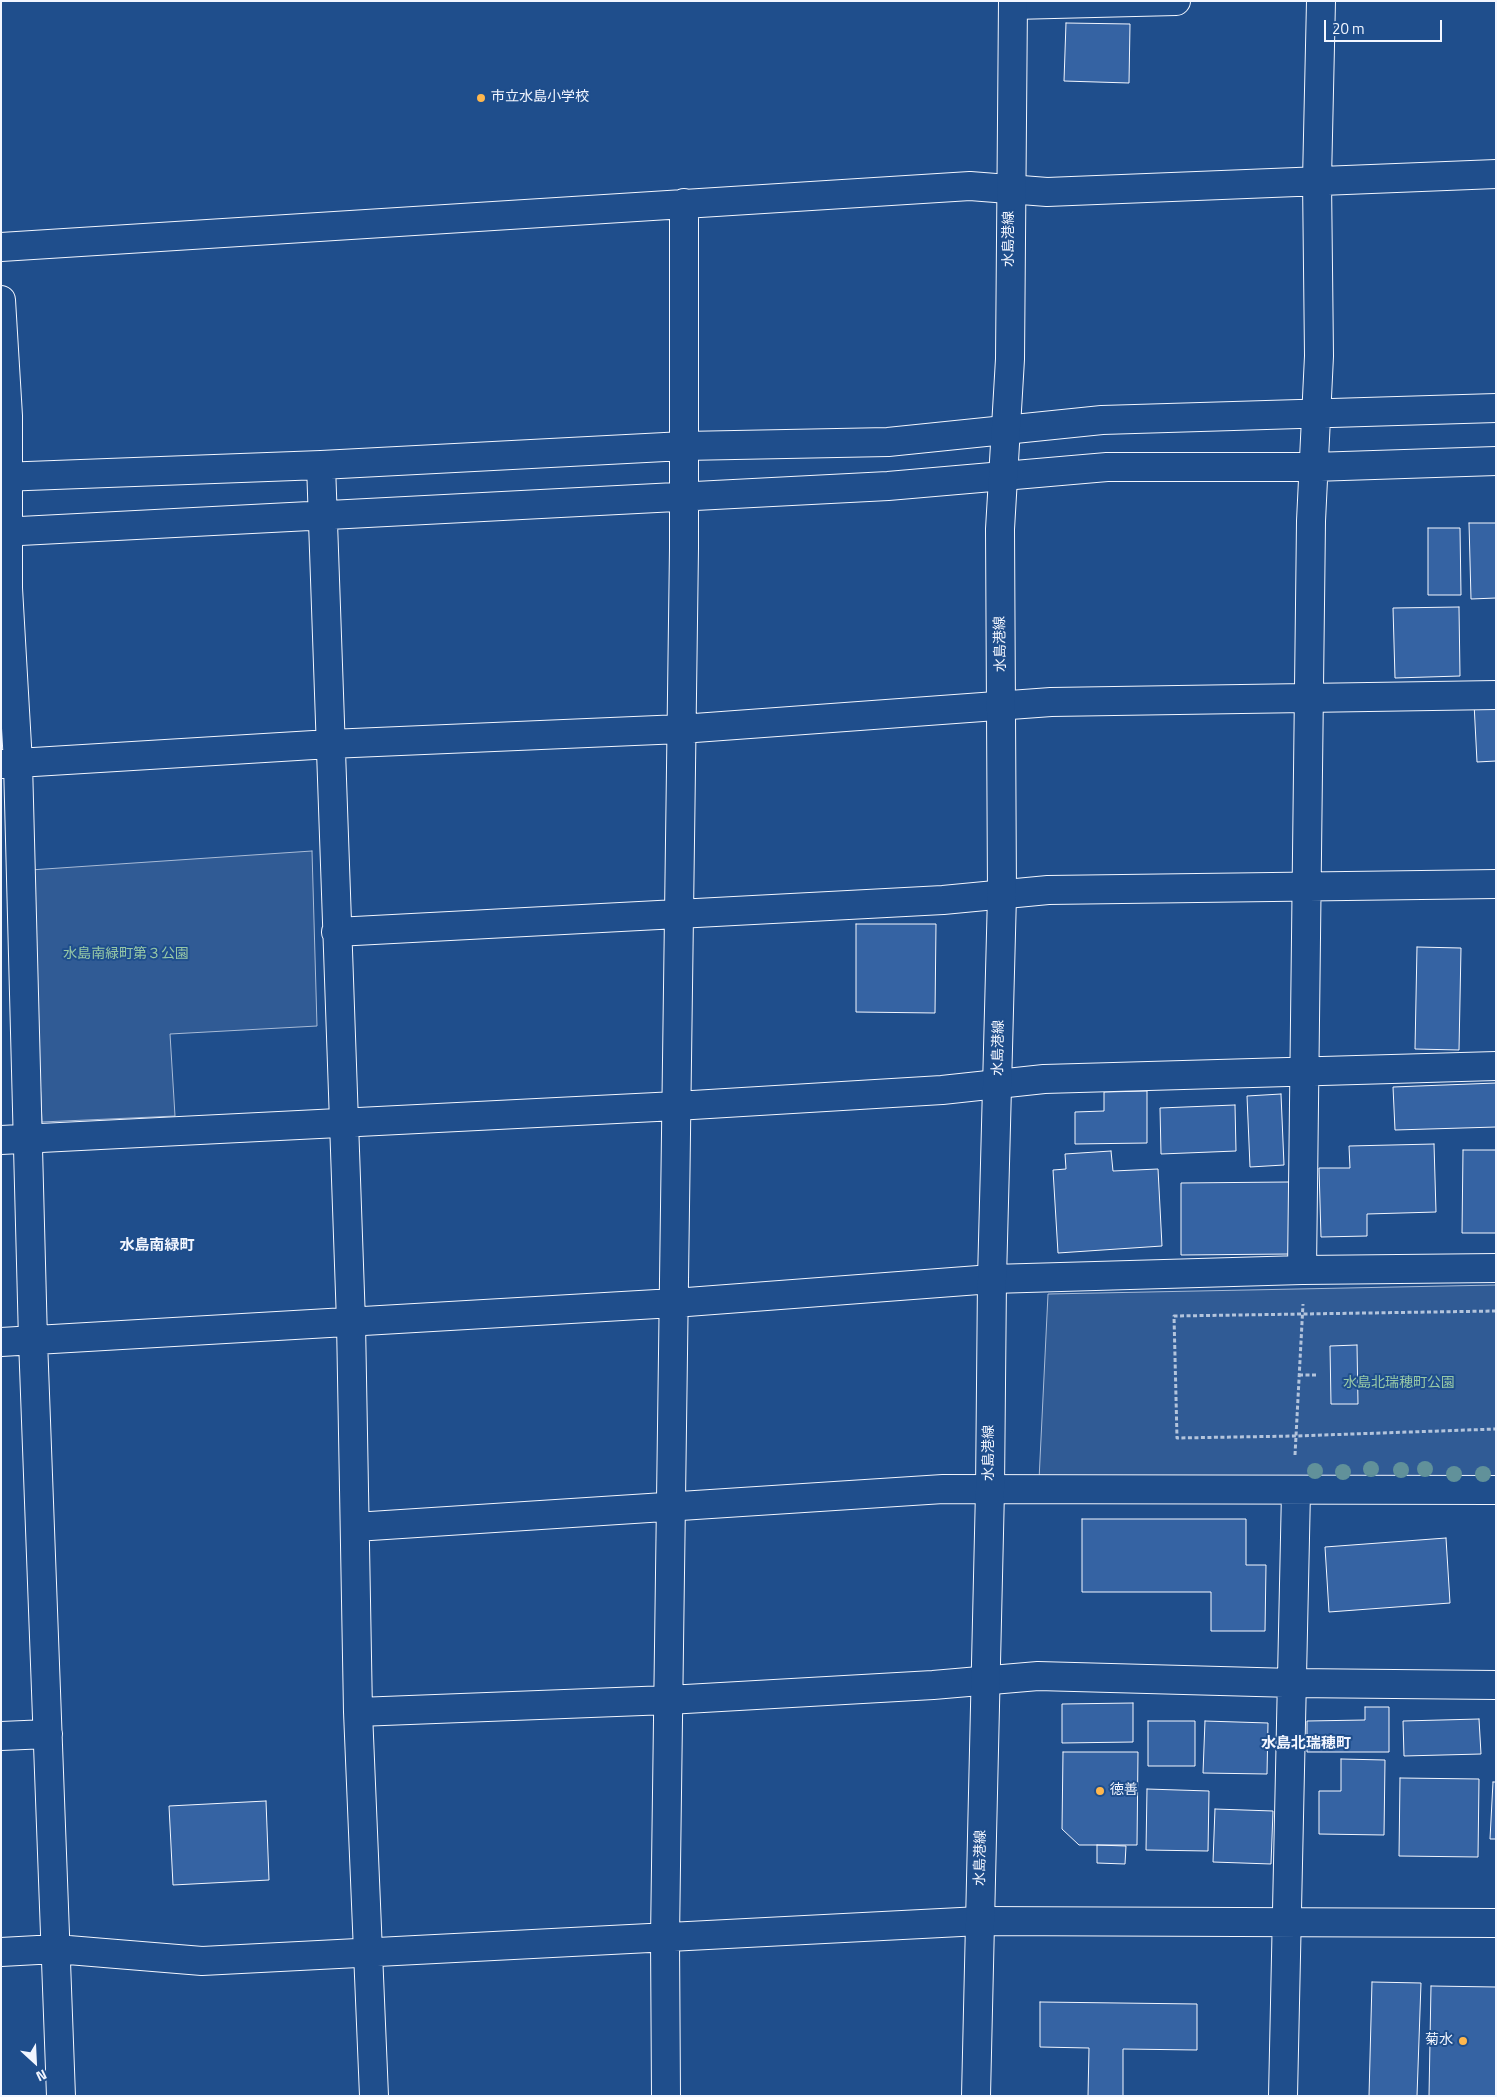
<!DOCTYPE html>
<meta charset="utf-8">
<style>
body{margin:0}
#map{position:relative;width:1497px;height:2097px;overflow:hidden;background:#1f4e8c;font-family:"Titillium Web",sans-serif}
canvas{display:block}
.frame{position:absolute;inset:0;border:2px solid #f2f6ff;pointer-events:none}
.north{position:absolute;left:10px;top:2037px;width:50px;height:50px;-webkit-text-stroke:4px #1f4e8c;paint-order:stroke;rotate:155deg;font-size:14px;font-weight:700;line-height:20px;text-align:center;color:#f2f6ff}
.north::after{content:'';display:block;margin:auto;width:18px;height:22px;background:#f2f6ff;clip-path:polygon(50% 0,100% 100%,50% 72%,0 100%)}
.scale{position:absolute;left:1324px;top:20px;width:118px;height:22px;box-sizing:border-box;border:2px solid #f2f6ff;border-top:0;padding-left:6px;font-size:15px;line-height:18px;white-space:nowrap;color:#f2f6ff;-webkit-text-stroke:4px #1f4e8c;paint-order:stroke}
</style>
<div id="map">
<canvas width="1497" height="2097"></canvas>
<div class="frame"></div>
<div class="north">N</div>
<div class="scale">20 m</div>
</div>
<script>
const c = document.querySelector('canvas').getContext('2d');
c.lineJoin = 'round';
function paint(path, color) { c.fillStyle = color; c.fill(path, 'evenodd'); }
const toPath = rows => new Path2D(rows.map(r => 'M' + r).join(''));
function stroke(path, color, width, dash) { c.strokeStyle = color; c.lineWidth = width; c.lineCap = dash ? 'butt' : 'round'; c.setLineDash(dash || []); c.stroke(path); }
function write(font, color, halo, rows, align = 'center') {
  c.font = font + ' "Titillium Web","Noto Sans JP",sans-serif'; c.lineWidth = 4; c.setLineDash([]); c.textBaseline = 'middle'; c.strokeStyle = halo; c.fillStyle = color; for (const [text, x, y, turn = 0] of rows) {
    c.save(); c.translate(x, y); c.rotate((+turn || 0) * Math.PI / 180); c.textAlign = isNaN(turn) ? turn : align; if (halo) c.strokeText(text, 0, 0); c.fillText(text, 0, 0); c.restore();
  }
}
const built = toPath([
 [312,851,317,1026,170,1034,175,1116,42,1122,30,870,312,851],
 [1496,1285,1496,1482,1039,1480,1048,1294,1496,1285]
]);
const building = toPath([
 [1066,23,1130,24,1129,83,1064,81,1066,23],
 [1469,523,1496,523,1496,598,1471,599,1469,523],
 [1428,528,1460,528,1461,595,1428,595,1428,528],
 [1459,607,1460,676,1395,678,1393,608,1459,607],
 [1496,702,1496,761,1477,762,1474,703,1496,702],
 [856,924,936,924,935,1013,856,1012,856,924],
 [1417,947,1461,948,1459,1050,1415,1049,1417,947],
 [1496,1083,1496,1127,1395,1130,1393,1087,1496,1083],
 [1147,1091,1147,1143,1075,1144,1075,1112,1104,1111,1104,1092,1147,1091],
 [1281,1094,1284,1165,1250,1167,1247,1096,1281,1094],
 [1235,1105,1236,1151,1161,1154,1160,1108,1235,1105],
 [1434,1144,1436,1212,1367,1214,1367,1236,1321,1237,1319,1168,1350,1168,1349,1146,1434,1144],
 [1463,1150,1496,1150,1496,1233,1462,1233,1463,1150],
 [1111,1151,1113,1171,1158,1169,1162,1246,1058,1253,1053,1170,1066,1169,1065,1154,1111,1151],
 [1289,1182,1289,1254,1181,1255,1181,1183,1289,1182],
 [1357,1345,1358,1404,1331,1404,1330,1346,1357,1345],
 [1082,1519,1246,1519,1246,1565,1266,1565,1265,1631,1211,1631,1211,1592,1082,1592,1082,1519],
 [1446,1538,1450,1603,1329,1612,1325,1547,1446,1538],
 [1133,1703,1133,1742,1062,1743,1062,1704,1133,1703],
 [1365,1707,1389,1707,1389,1752,1307,1752,1307,1721,1365,1720,1365,1707],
 [1479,1719,1481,1754,1404,1756,1403,1721,1479,1719],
 [1148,1721,1195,1721,1195,1766,1148,1766,1148,1721],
 [1205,1721,1268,1723,1267,1774,1203,1773,1205,1721],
 [1063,1752,1138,1752,1137,1845,1079,1845,1062,1829,1063,1752],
 [1341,1759,1385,1760,1384,1835,1319,1834,1319,1791,1341,1791,1341,1759],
 [1400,1778,1479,1779,1478,1857,1399,1856,1400,1778],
 [1493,1782,1496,1782,1496,1839,1490,1839,1493,1782],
 [1147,1789,1209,1791,1208,1851,1146,1850,1147,1789],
 [266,1801,269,1880,173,1885,169,1806,266,1801],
 [1215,1809,1273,1811,1271,1864,1213,1862,1215,1809],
 [1097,1845,1126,1846,1125,1864,1097,1863,1097,1845],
 [1372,1982,1421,1983,1417,2096,1369,2096,1372,1982],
 [1431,1986,1496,1987,1496,2096,1429,2096,1431,1986],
 [1040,2002,1197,2004,1197,2050,1123,2049,1123,2096,1088,2096,1089,2048,1040,2047,1040,2002]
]);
const path = toPath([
 [1496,1311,1174,1316,1177,1438,1295,1436,1496,1429],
 [1299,1375,1318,1375],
 [1295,1455,1303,1304]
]);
const minor = toPath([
 [1013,5,1176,1],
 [1,247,970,186,1047,192,1496,174],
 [1,300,8,416,8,588,18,763,33,1340,61,2096],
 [321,465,351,1322,358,1712,374,2096],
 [1,477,321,465,684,446,888,442,1102,420,1496,408],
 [1,532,888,486,1107,467,1313,467,1496,461],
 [1,764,330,744,681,729,1051,702,1496,695],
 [336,932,943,900,1048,890,1496,884],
 [1,1140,676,1106,942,1090,1044,1079,1496,1066],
 [1302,1270,1311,521,1319,356,1317,180,1321,1],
 [1,1342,674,1303,992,1279,1302,1270,1496,1268],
 [355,1527,943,1489,1496,1490],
 [358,1712,668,1700,933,1685,1038,1676,1293,1683,1496,1685],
 [1,1736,48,1734],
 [1,1952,56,1949,202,1961,980,1921,1496,1923],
 [666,2096,665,1938,684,548,684,203],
 [1283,2096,1296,1491]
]);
const major = toPath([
 [976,2096,990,1490,992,1279,1002,895,1000,529,1010,359,1013,1]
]);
const trees = [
 [1371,1469],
 [1425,1469],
 [1401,1470],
 [1315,1471],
 [1343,1472],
 [1454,1474],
 [1483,1474]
];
const markers = [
 [481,98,5,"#ffb74d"],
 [1100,1791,5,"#ffb74d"],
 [1463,2041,5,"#ffb74d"]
];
const poiNames = [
 ["市立水島小学校",491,98],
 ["徳善",1110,1791],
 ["菊水",1453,2041,"right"]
];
const streetNames = [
 ["水島港線",1010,239,-90],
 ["水島港線",1001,644,-91],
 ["水島港線",999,1048,-89],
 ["水島港線",990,1453,-90],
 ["水島港線",981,1858,-89]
];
const parkNames = [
 ["水島南緑町第３公園",126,955],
 ["水島北瑞穂町公園",1399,1384]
];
const neighbourhoodNames = [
 ["水島南緑町",157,1246],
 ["水島北瑞穂町",1306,1744]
];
paint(built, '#305b95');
stroke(built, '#a8bbd7', 1);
paint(building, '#3563a3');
stroke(building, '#f2f6ff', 1);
stroke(minor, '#f2f6ff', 30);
stroke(major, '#f2f6ff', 30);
stroke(path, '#b3c4dc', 3, [4, 2.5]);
stroke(minor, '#1f4e8c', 28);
stroke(major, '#1f4e8c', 28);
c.fillStyle = '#61919a';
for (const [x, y] of trees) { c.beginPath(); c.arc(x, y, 8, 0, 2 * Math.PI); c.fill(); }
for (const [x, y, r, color] of markers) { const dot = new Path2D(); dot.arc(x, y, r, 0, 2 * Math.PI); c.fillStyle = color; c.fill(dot); stroke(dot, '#1f4e8c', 2); }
write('14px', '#f2f6ff', '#1f4e8c', poiNames, 'left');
write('14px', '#f2f6ff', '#1f4e8c', streetNames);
write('14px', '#97c8a6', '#1f4e8c', parkNames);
write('bold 15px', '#f2f6ff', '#1f4e8c', neighbourhoodNames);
</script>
